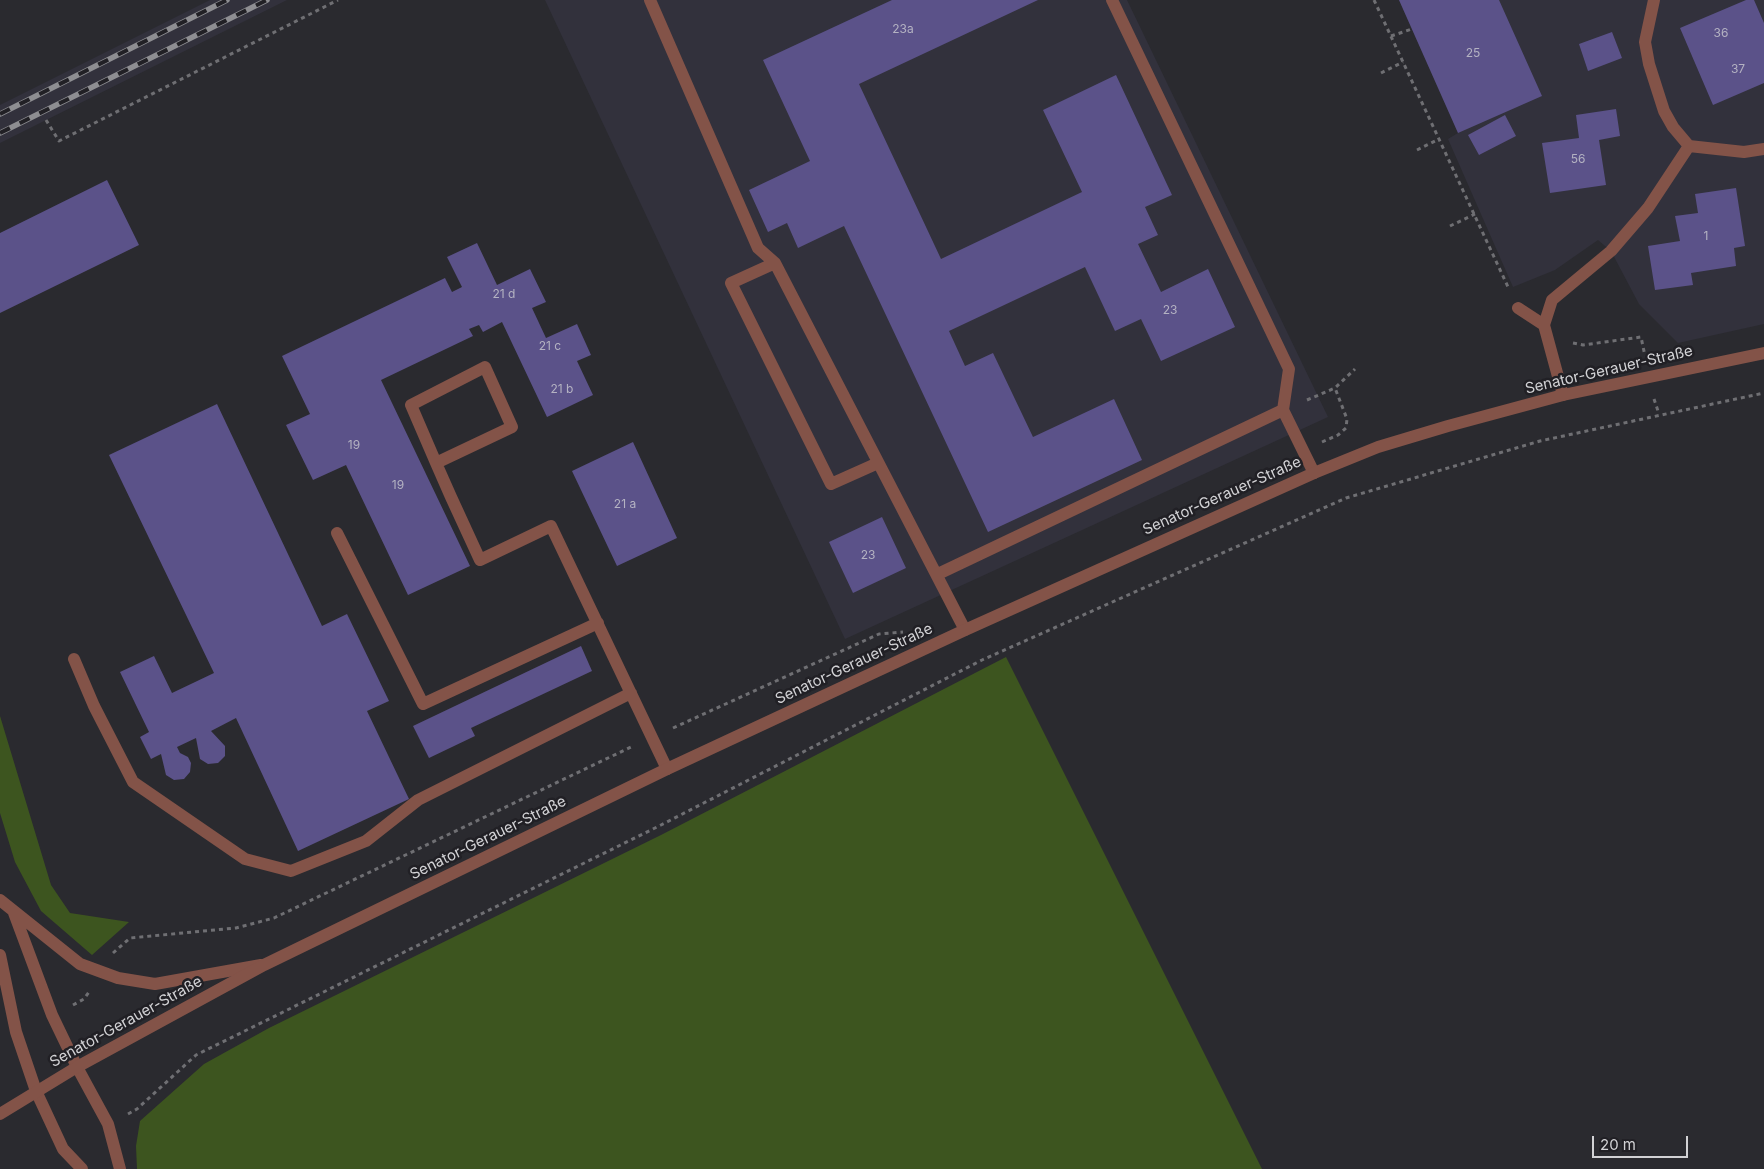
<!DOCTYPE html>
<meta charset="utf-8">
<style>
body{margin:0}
#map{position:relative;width:1764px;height:1169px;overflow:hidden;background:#2a2a2f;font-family:Inter,sans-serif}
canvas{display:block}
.scale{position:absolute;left:1592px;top:1136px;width:96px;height:22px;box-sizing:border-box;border:2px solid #d2d2d5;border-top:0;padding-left:6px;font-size:15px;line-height:18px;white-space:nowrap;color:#d2d2d5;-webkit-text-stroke:4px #212025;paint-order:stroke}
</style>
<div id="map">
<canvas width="1764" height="1169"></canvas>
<div class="scale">20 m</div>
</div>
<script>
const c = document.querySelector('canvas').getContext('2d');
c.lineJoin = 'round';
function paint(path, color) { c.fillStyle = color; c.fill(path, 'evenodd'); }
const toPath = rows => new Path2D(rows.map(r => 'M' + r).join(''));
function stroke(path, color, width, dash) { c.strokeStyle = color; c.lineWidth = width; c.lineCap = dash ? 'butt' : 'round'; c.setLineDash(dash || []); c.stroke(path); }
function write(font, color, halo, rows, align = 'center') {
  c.font = font + ' Inter,sans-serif'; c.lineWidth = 5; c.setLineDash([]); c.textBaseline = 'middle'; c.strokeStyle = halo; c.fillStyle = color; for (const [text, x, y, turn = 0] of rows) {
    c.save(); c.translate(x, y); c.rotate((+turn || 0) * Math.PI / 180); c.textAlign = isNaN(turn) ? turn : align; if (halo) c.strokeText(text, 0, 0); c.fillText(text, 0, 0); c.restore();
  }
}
const built = toPath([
 [210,0,287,0,0,143,0,105],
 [545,0,1127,0,1328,417,845,639],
 [1399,0,1764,0,1764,324,1678,343,1639,304,1611,251,1598,240,1555,270,1513,287,1448,139,1458,133]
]);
const green = toPath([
 [1006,657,1262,1169,137,1169,136,1146,140,1121,204,1064,269,1028,661,835],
 [0,716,51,885,70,913,129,922,92,955,41,911,15,862,0,813]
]);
const building = toPath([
 [892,0,1038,0,859,84,941,259,1082,192,1043,110,1116,75,1172,195,1145,207,1158,235,1138,244,1161,292,1208,269,1235,327,1161,361,1141,319,1115,331,1085,267,949,331,965,366,993,353,1033,437,1114,399,1142,460,988,532,844,226,798,248,787,223,768,232,749,190,810,161,763,60],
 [1399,0,1499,0,1542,96,1458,133],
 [1746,0,1754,0,1764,23,1764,83,1713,105,1680,28],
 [1612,32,1622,58,1588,71,1579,44],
 [1616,109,1620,136,1599,140,1606,185,1550,193,1542,143,1579,138,1576,115],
 [1505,115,1516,136,1479,155,1468,135],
 [107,180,139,245,0,313,0,233],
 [1736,188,1745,246,1734,248,1736,266,1691,273,1693,285,1655,290,1648,246,1680,241,1675,216,1698,213,1695,194],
 [477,243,497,285,530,269,546,302,532,308,546,338,577,324,591,355,577,361,593,395,547,417,502,322,483,332,479,325,469,329,473,336,381,380,470,566,408,595,346,465,313,480,286,425,310,414,282,356,445,278,452,292,462,287,447,257],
 [217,404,322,626,347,614,389,701,367,711,409,799,298,851,236,718,211,731,225,746,225,756,218,763,208,764,200,759,196,738,177,747,180,753,188,757,191,763,190,772,184,779,174,780,166,775,161,754,151,759,140,737,149,732,120,672,154,656,172,693,214,673,109,455],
 [633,442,677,538,617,566,572,471],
 [882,517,906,568,853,593,829,542],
 [581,646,592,671,471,728,475,736,429,758,413,726]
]);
const path = toPath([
 [1374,0,1509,289],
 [1391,36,1412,29],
 [1381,73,1403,62],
 [46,120,59,141,338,0],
 [1417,150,1439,139],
 [1450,226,1475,214],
 [1573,343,1583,345,1641,337,1645,356],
 [1654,399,1659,414],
 [1307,400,1335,388,1355,369],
 [1322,442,1338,435,1346,428,1347,419,1335,388],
 [673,728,879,634,903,632],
 [113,953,130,938,236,928,274,918,631,747],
 [73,1005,84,999,89,992],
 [128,1114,137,1109,196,1055,263,1022,661,825,982,660,1346,498,1540,441,1764,393]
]);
const service = toPath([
 [650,0,758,248,775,263,965,630],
 [1112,0,1289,369,1283,410],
 [1654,0,1645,42,1649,64,1664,111,1673,127,1689,146,1744,152,1764,149],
 [775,263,731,283,831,484,878,463],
 [1518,308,1544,325,1563,395],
 [1544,325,1552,300,1611,251,1648,208,1689,146],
 [436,463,512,427,485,367,411,405,436,463,451,497,480,560,551,526,667,769],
 [337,533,423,704,598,623],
 [938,574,1283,410,1314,473],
 [74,659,94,706,133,782,245,859,291,871,366,841,418,800,631,693]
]);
const minor = toPath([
 [0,900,80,964,118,978,155,984,261,965],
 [14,913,52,1015,77,1067,108,1124,120,1169],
 [0,955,16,1032,36,1091,63,1149,82,1169]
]);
const tertiary = toPath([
 [0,1114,77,1067,264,965,667,769,965,630,1314,473,1378,447,1448,426,1563,395,1764,353]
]);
const rail = toPath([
 [0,114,227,0],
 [0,133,267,0]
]);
const numberNames = [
 ["23a",903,29],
 ["36",1721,33],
 ["25",1473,53],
 ["37",1738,69],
 ["56",1578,159],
 ["1",1706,236],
 ["21 d",504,294],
 ["23",1170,310],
 ["21 c",550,346],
 ["21 b",562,389],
 ["19",354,445],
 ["19",398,485],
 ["21 a",625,504],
 ["23",868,555]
];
const streetNames = [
 ["Senator-Gerauer-Straße",1609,370,-13],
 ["Senator-Gerauer-Straße",1222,496,-24],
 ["Senator-Gerauer-Straße",854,664,-25],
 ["Senator-Gerauer-Straße",488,838,-26],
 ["Senator-Gerauer-Straße",126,1022,-29]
];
paint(built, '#32313c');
paint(green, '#3d551f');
paint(building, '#5b5289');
stroke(path, '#6f6f73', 3, [4, 4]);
stroke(service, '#835348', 12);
stroke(minor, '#835348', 12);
stroke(tertiary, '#835348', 12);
stroke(rail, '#8e8e92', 5.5);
stroke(rail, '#212025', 4, [11]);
write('12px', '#b4b2c2', null, numberNames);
write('15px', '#d2d2d5', '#212025', streetNames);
</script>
